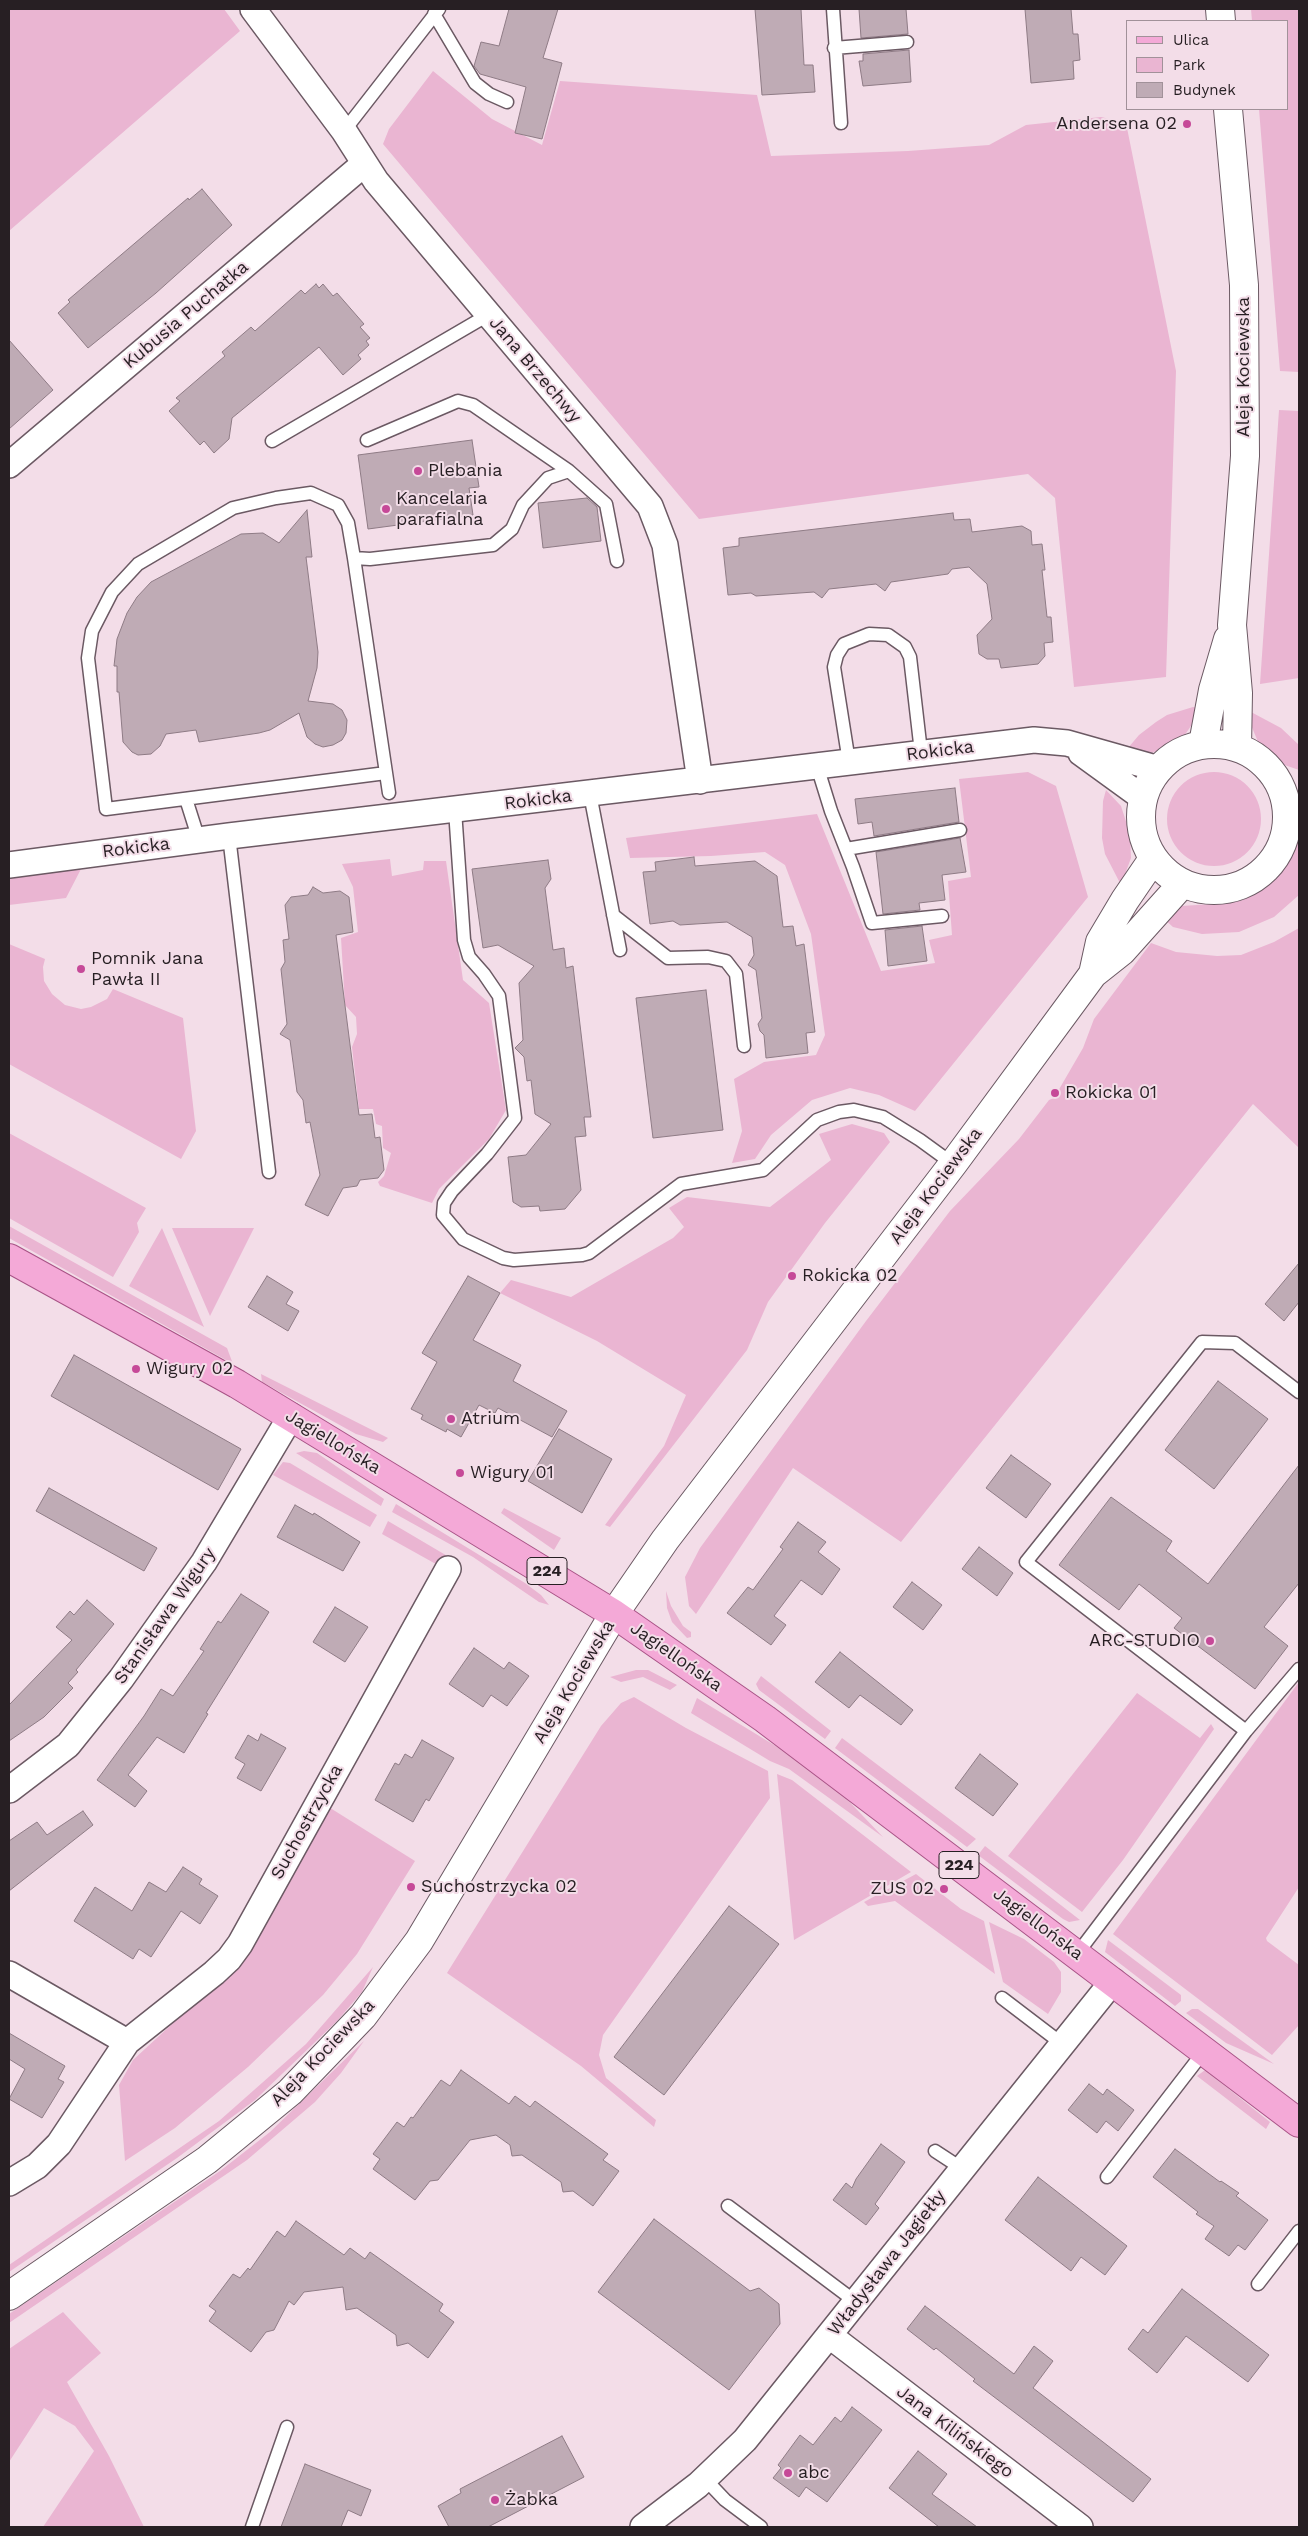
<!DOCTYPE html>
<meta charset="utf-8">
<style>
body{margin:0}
#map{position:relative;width:1308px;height:2536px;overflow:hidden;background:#f3dde8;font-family:"Work Sans",sans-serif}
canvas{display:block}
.frame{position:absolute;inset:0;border:10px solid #271f23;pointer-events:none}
.legend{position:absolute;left:1126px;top:20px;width:162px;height:90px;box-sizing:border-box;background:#f3dde8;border:1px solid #a19199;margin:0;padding:6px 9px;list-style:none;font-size:15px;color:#271f23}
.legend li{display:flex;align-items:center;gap:10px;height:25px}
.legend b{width:25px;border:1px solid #a19199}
</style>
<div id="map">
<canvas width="1308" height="2536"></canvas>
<div class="frame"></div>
<ul class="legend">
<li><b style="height:6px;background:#f4a9d7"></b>Ulica</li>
<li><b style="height:14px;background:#eab5d2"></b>Park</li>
<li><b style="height:14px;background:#bfabb5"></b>Budynek</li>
</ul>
</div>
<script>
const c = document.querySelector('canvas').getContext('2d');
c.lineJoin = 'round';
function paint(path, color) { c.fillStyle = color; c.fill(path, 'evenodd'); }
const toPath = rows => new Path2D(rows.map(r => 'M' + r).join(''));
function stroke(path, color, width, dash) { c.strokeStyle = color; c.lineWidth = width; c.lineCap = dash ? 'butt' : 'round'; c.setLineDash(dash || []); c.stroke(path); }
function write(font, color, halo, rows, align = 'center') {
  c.font = font + ' "Work Sans",sans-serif'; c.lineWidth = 4; c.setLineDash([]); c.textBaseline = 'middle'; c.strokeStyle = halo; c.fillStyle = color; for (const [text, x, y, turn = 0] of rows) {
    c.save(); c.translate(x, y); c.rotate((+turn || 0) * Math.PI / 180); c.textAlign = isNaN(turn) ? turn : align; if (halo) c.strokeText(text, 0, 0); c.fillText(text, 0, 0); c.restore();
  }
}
const green = toPath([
 [9,9,224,9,240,31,9,231],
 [1251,9,1299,9,1299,372,1280,371,1259,109,1287,109,1287,21,1252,21],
 [433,71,492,119,542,145,560,81,757,95,771,156,908,151,989,145,1026,125,1101,117,1126,123,1176,371,1166,677,1074,687,1055,498,1028,474,699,519,383,144,389,129],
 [1279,410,1299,411,1299,678,1260,684],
 [1193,707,1199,708,1193,723,1182,739,1174,745,1151,753,1128,748,1139,735,1156,722,1167,715],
 [1251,712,1281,728,1299,745,1299,770,1276,762,1261,749,1251,725],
 [1028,772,1056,786,1088,897,915,1111,879,1095,850,1088,812,1100,771,1135,755,1159,732,1163,742,1131,734,1079,764,1062,816,1055,825,1035,811,934,785,865,765,852,711,856,630,858,626,838,817,814,881,971,935,963,929,940,952,935,948,881,971,877,959,779],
 '1167 819a47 47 0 1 1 94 0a47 47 0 1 1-94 0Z',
 [1106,790,1121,806,1130,834,1131,858,1121,885,1105,854,1102,838,1103,801],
 [1299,832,1299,895,1274,917,1239,932,1202,934,1173,927,1163,918,1169,910,1181,906,1229,903,1243,900,1257,892,1281,869],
 [390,859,392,876,423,870,424,861,446,861,463,980,489,1003,506,1110,489,1139,439,1189,432,1203,380,1186,378,1182,384,1176,391,1153,383,1148,382,1126,376,1124,373,1109,359,1109,352,1047,357,1034,356,1017,345,1005,341,938,358,932,353,887,342,864],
 [81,869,66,898,9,905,9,877],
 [1299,928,1299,1148,1253,1104,901,1542,793,1468,696,1614,689,1606,685,1577,700,1548,866,1321,950,1211,1019,1139,1049,1100,1054,1098,1083,1048,1094,1019,1151,943,1176,952,1217,956,1241,955,1274,942],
 [9,944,45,959,43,967,44,981,52,994,65,1005,81,1009,91,1007,107,999,113,989,183,1018,196,1131,181,1159,9,1064],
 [852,1124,884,1133,890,1142,825,1223,768,1302,747,1350,610,1527,605,1525,664,1446,686,1395,597,1341,500,1293,511,1280,571,1297,673,1238,684,1227,669,1208,687,1197,770,1207,831,1160,819,1134],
 [9,1133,146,1208,137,1223,139,1232,113,1277,9,1218],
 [9,1226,227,1348,233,1364,9,1238],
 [162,1228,204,1327,129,1286],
 [172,1228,254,1228,210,1316],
 [261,1374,388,1438,383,1442,356,1434,262,1382],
 [304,1451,317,1453,384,1499,381,1506,296,1453],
 [283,1462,290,1463,377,1515,370,1527,273,1475],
 [396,1504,525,1583,541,1595,549,1605,539,1602,473,1557,392,1512],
 [504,1508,561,1538,554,1550,501,1513],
 [388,1521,449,1557,443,1568,382,1534],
 [666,1591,671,1606,683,1626,691,1632,691,1637,687,1638,672,1622,667,1608],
 [636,1670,648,1670,677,1685,670,1690,643,1677,621,1682,610,1677],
 [761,1676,831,1731,825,1739,759,1690,756,1684],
 [1299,1682,1299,1887,1266,1938,1267,1941,1299,1965,1299,2025,1272,2055,1113,1934],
 [1137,1693,1200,1738,1211,1724,1214,1729,1123,1860,1082,1912,1008,1856],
 [634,1697,686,1728,768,1771,770,1798,603,2035,599,2055,606,2078,656,2120,654,2127,581,2066,447,1973,601,1726,621,1703],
 [697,1698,797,1759,842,1794,883,1837,789,1769,770,1761,691,1713],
 [842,1738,976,1839,967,1847,835,1748],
 [777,1774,792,1780,911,1872,794,1940],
 [327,1806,415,1861,357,1954,323,1995,248,2067,175,2128,125,2161,119,2085,133,2060,234,1967,271,1916],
 [985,1846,1080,1920,1069,1922,1063,1919,978,1855],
 [916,1874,961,1909,984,1921,995,1974,895,1901,868,1906,864,1902],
 [989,1922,1024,1939,1054,1962,1061,1972,1061,1992,1048,2014,1003,1982],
 [1108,1940,1181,1995,1181,2001,1175,2006,1105,1952],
 [373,1967,362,1992,338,2020,255,2100,177,2158,9,2272,9,2265,219,2121,306,2044],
 [1192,2009,1198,2009,1274,2064,1226,2043,1186,2013],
 [364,2041,341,2073,315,2102,247,2160,9,2323,9,2314,220,2171,270,2132],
 [1205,2070,1270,2122,1266,2129,1197,2076],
 [63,2312,101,2353,67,2382,109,2456,144,2527,43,2527,94,2451,75,2426,44,2408,9,2462,9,2349]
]);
const building = toPath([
 [509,9,558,9,543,58,562,63,542,139,515,133,526,87,480,74,474,66,481,42,499,46,509,9],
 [755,9,801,9,804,65,813,65,815,92,762,95,755,9],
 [859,9,906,9,908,34,861,38,859,9],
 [1025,9,1071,9,1073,34,1078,34,1080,60,1073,61,1074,79,1031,83,1025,9],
 [909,50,911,82,863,86,859,61,863,61,863,54,909,50],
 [202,189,232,225,156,293,88,348,58,313,70,302,68,300,188,198,189,200,202,189],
 [316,284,319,288,323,284,333,296,337,293,364,324,360,327,370,338,366,341,369,345,358,355,361,359,343,375,319,347,232,418,229,439,214,453,204,441,200,445,169,411,180,401,176,398,225,356,222,352,251,327,255,331,301,290,305,294,316,284],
 [9,340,53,390,9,429,9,340],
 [472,440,479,487,469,488,473,515,368,529,358,455,472,440],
 [587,498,597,507,601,541,543,548,538,503,587,498],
 [307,510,312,557,306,557,318,652,317,668,308,701,333,704,342,710,347,720,346,733,342,740,333,745,323,747,315,744,307,737,299,713,270,730,259,733,199,742,196,730,166,734,160,746,151,754,138,755,132,752,123,742,119,692,117,692,117,666,114,666,117,639,127,613,137,597,151,582,241,534,263,533,279,543,307,510],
 [953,513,954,520,970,519,972,532,1022,526,1031,531,1032,545,1042,544,1045,570,1042,570,1047,617,1051,617,1053,642,1044,643,1045,656,1038,664,1001,668,999,659,987,659,979,654,977,635,992,619,987,584,969,567,952,569,948,574,891,582,885,591,876,584,829,589,822,598,814,592,756,596,751,593,728,595,723,548,739,546,739,538,953,513],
 [955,788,959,822,874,836,872,822,858,824,855,799,955,788],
 [960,838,966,872,942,875,945,900,919,903,920,910,883,914,876,852,960,838],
 [694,857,695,866,755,861,777,876,783,927,793,926,796,946,804,944,815,1032,806,1033,808,1053,766,1058,764,1035,760,1031,758,1024,762,1018,756,970,748,965,754,955,752,937,727,922,680,925,673,921,650,924,643,872,656,871,655,862,694,857],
 [548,860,551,879,545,888,553,950,564,948,566,968,573,966,591,1117,584,1117,586,1136,575,1137,581,1190,565,1209,540,1211,539,1206,521,1207,513,1202,508,1157,526,1155,551,1124,535,1114,531,1080,527,1081,524,1057,515,1048,523,1040,519,983,534,966,498,945,483,948,472,869,548,860],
 [313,887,323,893,340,891,349,897,353,932,336,935,359,1115,372,1114,375,1138,380,1137,384,1170,378,1178,360,1180,357,1186,343,1188,328,1216,305,1205,320,1175,310,1122,306,1123,303,1100,297,1092,290,1040,280,1034,287,1024,281,969,285,962,283,940,289,939,285,905,291,897,308,895,313,887],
 [922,926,927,961,888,966,885,930,922,926],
 [706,990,723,1130,653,1138,636,998,706,990],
 [1299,1263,1299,1302,1284,1321,1265,1304,1299,1263],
 [267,1276,293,1292,286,1304,299,1311,288,1331,248,1307,267,1276],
 [468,1276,500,1293,473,1340,521,1365,513,1381,567,1411,552,1437,498,1408,495,1413,479,1405,461,1437,447,1429,446,1432,421,1419,423,1415,411,1409,437,1362,422,1353,468,1276],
 [74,1355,241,1449,218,1490,51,1396,74,1355],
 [1218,1381,1268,1419,1214,1489,1165,1450,1218,1381],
 [559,1429,612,1459,582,1513,528,1481,559,1429],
 [1011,1455,1051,1484,1026,1518,986,1488,1011,1455],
 [1299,1465,1299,1583,1264,1627,1288,1646,1255,1689,1174,1628,1182,1618,1139,1584,1119,1610,1059,1565,1111,1497,1172,1541,1166,1551,1208,1584,1299,1465],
 [49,1488,157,1548,144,1571,36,1511,49,1488],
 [295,1505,313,1515,314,1513,360,1542,343,1571,277,1537,295,1505],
 [798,1522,826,1542,818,1552,840,1569,822,1595,801,1580,774,1616,786,1625,771,1645,727,1613,748,1587,753,1590,783,1549,780,1547,798,1522],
 [979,1547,1013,1573,997,1596,962,1569,979,1547],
 [912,1582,942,1605,923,1630,893,1607,912,1582],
 [241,1594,269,1612,206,1713,208,1714,184,1753,157,1737,128,1775,147,1791,135,1807,97,1780,144,1716,161,1689,173,1696,204,1651,200,1649,218,1621,221,1623,241,1594],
 [87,1600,114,1624,76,1670,78,1672,68,1683,73,1688,44,1717,9,1741,9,1705,72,1640,56,1627,70,1611,74,1615,87,1600],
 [335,1607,368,1627,345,1662,313,1642,335,1607],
 [474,1648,504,1669,509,1662,529,1676,507,1706,491,1695,483,1707,449,1684,474,1648],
 [840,1652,913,1710,901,1725,860,1695,849,1708,815,1682,840,1652],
 [261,1734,286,1748,261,1791,237,1778,245,1764,235,1758,248,1735,258,1741,261,1734],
 [422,1740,454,1758,429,1801,426,1799,413,1822,375,1800,395,1763,399,1765,405,1754,412,1758,422,1740],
 [980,1754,1018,1784,993,1816,955,1788,980,1754],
 [83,1811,93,1825,9,1891,9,1841,37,1822,47,1835,83,1811],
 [183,1867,202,1879,199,1884,218,1896,200,1924,181,1911,151,1957,139,1949,133,1959,74,1921,95,1887,132,1911,149,1882,166,1892,183,1867],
 [729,1906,779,1944,664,2095,614,2057,729,1906],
 [9,2033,65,2066,58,2079,64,2082,42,2118,9,2099,25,2069,9,2059,9,2033],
 [461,2070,509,2104,515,2096,530,2107,535,2101,608,2154,603,2160,619,2171,593,2206,573,2191,563,2192,561,2182,522,2155,512,2156,510,2145,496,2135,470,2140,438,2180,430,2181,415,2200,373,2169,380,2159,373,2154,397,2122,404,2127,411,2117,413,2118,441,2080,450,2086,461,2070],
 [1089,2084,1103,2095,1107,2089,1134,2110,1118,2131,1106,2121,1097,2133,1068,2110,1089,2084],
 [881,2144,905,2162,875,2204,879,2208,866,2225,833,2200,846,2183,852,2188,856,2179,881,2144],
 [1175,2149,1220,2182,1221,2181,1239,2193,1236,2196,1268,2220,1245,2250,1238,2245,1229,2256,1205,2239,1214,2226,1196,2214,1198,2212,1153,2177,1175,2149],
 [1038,2177,1127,2246,1105,2275,1081,2257,1071,2271,1005,2220,1038,2177],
 [654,2219,750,2291,759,2288,779,2304,780,2324,729,2390,598,2292,654,2219],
 [296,2221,344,2255,350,2248,365,2259,370,2252,443,2304,439,2311,454,2322,428,2358,408,2343,397,2346,396,2335,357,2308,346,2310,343,2287,304,2292,294,2305,289,2301,274,2330,266,2332,251,2352,209,2321,216,2311,209,2306,233,2274,240,2278,248,2268,250,2270,277,2231,285,2237,296,2221],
 [1182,2289,1269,2355,1248,2382,1186,2336,1157,2373,1128,2349,1143,2329,1148,2333,1182,2289],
 [925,2306,1014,2374,1034,2346,1053,2361,1033,2388,1151,2479,1133,2502,973,2381,975,2379,936,2348,934,2350,907,2329,925,2306],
 [852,2407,882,2430,827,2502,806,2487,799,2497,773,2478,781,2468,778,2465,800,2435,813,2445,835,2417,841,2422,852,2407],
 [562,2436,584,2477,488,2527,449,2527,438,2506,461,2493,460,2489,562,2436],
 [918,2451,947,2474,932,2494,977,2527,939,2527,889,2488,918,2451],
 [305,2464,371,2490,361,2516,348,2510,341,2527,281,2527,305,2464]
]);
const service = toPath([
 [833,9,841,123],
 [434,14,475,83,489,94,507,102],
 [834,48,907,42],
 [344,131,439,9],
 [367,440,458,401,473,405,569,471],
 [272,441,488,315],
 [354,558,348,523,338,505,311,493,276,498,233,508,138,564,112,592,92,631,88,658,106,809,386,773],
 [849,762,834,667,837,655,844,644,869,634,888,635,905,647,910,657,921,752],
 [817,766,831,811,853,867,872,923,942,916],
 [389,793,354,558,370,559,493,545,512,529,523,505,548,478,569,471,606,504,617,561],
 [590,794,620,950],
 [186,799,199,840],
 [455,810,464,940,469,957,484,974,499,996,515,1118,487,1154,452,1191,444,1203,443,1215,463,1239,503,1258,514,1260,582,1255,589,1253,681,1184,763,1170,817,1120,839,1112,854,1110,883,1117,920,1140,953,1164],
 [229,836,269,1172],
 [846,849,960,830],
 [613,915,668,958,708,957,726,961,736,974,744,1046],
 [1246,1731,1026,1562,1202,1342,1235,1343,1299,1392],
 [1077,1954,1246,1731,1299,1669],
 [1002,1998,1061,2043],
 [935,2151,961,2168],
 [1107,2177,1205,2050],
 [728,2206,856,2302],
 [1258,2284,1299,2231],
 [705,2479,725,2500,761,2527],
 [252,2527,287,2427]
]);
const minor = toPath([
 [253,9,344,131,376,181,650,506,665,545,700,781],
 [9,465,364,164],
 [1081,753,1143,798],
 [9,865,229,836,1034,740,1067,743,1159,769],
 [9,1790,68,1745,121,1679,204,1562,291,1416],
 [9,1974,127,2042],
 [9,2183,37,2166,59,2144,127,2042,214,1973,229,1959,240,1944,448,1569],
 [830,2336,1080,2527],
 [643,2527,698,2485,745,2440,1113,1981]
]);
const tertiary = toPath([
 [1220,9,1221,21],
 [1228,109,1244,285,1245,456,1232,625,1238,693,1237,747],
 '1141 817a73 73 0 1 1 146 0a73 73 0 1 1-146 0Z',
 [1203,744,1213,690,1228,639],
 [1093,974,1100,942,1125,900,1153,859],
 [9,2296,207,2160,290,2092,363,2016,419,1941,614,1614,665,1540,953,1164,1093,974,1122,951,1182,884]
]);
const primary = toPath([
 [9,1258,237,1384,614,1614,765,1719,1299,2123]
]);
const markers = [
 [1187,124,5,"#c64998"],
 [418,471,5,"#c64998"],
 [386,509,5,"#c64998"],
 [81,969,5,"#c64998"],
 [1055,1093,5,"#c64998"],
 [792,1276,5,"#c64998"],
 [136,1369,5,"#c64998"],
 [451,1419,5,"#c64998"],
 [460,1473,5,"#c64998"],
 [1210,1641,5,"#c64998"],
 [411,1887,5,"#c64998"],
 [944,1889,5,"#c64998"],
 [788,2473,5,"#c64998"],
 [495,2500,5,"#c64998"]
];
const shields = [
 [547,1571,40],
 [959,1865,40]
];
const shieldNames = [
 ["224",547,1571],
 ["224",959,1865]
];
const poiNames = [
 ["Andersena 02",1177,124,"right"],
 ["Plebania",428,471],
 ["Kancelaria",396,499],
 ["parafialna",396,520],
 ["Pomnik Jana",91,959],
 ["Pawła II",91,980],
 ["Rokicka 01",1065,1093],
 ["Rokicka 02",802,1276],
 ["Wigury 02",146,1369],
 ["Atrium",461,1419],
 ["Wigury 01",470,1473],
 ["ARC-STUDIO",1200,1641,"right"],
 ["Suchostrzycka 02",421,1887],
 ["ZUS 02",934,1889,"right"],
 ["abc",798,2473],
 ["Żabka",505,2500]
];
const streetNames = [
 ["Kubusia Puchatka",186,315,-40],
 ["Aleja Kociewska",1244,367,-90],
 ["Jana Brzechwy",535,370,50],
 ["Rokicka",940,751,-7],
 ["Rokicka",538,800,-7],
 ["Rokicka",136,848,-7],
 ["Aleja Kociewska",936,1186,-53],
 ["Jagiellońska",333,1442,31],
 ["Stanisława Wigury",165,1616,-55],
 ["Jagiellońska",676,1657,35],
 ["Aleja Kociewska",574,1682,-59],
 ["Suchostrzycka",307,1822,-61],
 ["Jagiellońska",1038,1924,37],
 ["Aleja Kociewska",323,2053,-46],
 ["Władysława Jagiełły",887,2263,-52],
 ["Jana Kilińskiego",955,2432,37]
];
paint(green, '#eab5d2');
paint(building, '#bfabb5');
stroke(building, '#8e7b85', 1);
stroke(service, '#6b5963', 15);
stroke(minor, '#6b5963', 28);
stroke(tertiary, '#6b5963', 30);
stroke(primary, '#a85386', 30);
stroke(service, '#fff', 12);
stroke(minor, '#fff', 25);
stroke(tertiary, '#fff', 28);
stroke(primary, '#f4a9d7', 28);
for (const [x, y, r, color] of markers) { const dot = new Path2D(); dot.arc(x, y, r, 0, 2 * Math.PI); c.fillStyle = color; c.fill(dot); stroke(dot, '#f3dde8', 2); }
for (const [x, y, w] of shields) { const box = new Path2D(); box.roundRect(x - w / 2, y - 13.5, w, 27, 4); c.fillStyle = '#f3dde8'; c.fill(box); stroke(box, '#271f23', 1); }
write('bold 16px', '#271f23', null, shieldNames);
write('18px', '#271f23', '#f3dde8', poiNames, 'left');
write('18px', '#271f23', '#f3dde8', streetNames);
</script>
